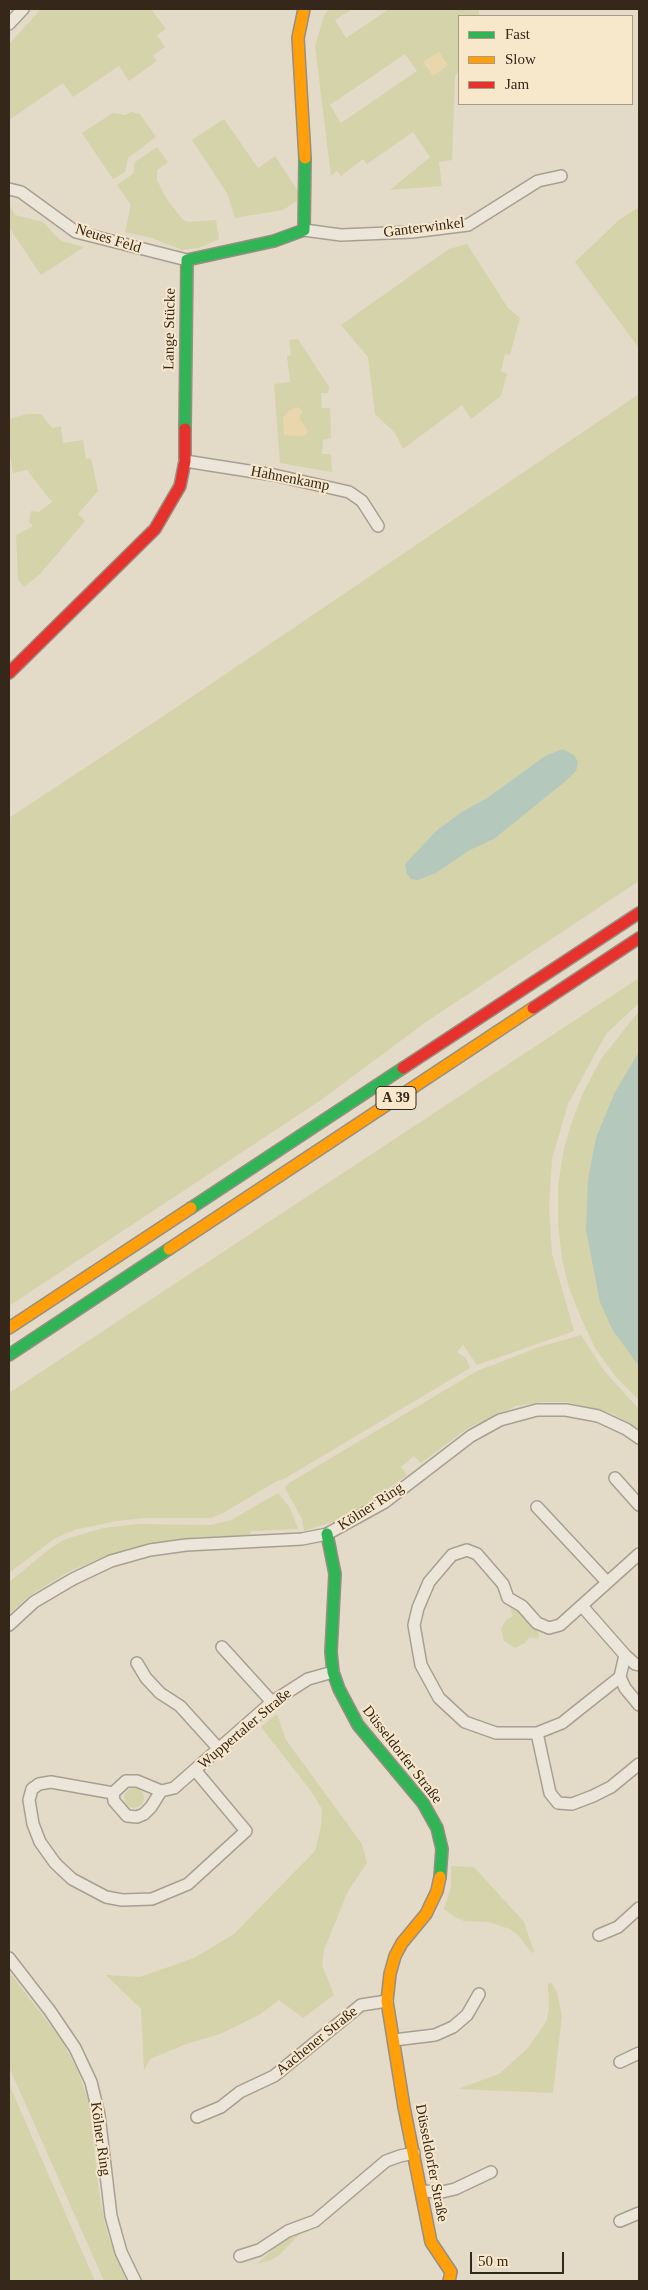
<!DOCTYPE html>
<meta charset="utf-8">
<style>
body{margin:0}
#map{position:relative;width:648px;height:2290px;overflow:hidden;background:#e4dac8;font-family:"Times New Roman",serif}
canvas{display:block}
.frame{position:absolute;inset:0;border:10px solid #36271b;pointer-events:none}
.legend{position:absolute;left:458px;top:15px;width:175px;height:90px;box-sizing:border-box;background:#f7e8cc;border:1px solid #aa9b85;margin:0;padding:6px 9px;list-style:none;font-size:15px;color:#36271b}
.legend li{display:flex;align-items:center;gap:10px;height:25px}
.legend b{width:25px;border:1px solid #aa9b85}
.scale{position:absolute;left:470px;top:2252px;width:94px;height:22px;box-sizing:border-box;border:2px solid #36271b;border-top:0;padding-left:6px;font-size:15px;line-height:18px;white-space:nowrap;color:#36271b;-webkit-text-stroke:4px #f7e8cc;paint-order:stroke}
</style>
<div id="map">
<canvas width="648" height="2290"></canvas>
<div class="frame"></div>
<ul class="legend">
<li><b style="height:6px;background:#30b455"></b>Fast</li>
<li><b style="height:6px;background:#ff9f0a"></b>Slow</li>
<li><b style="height:6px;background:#e5322d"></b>Jam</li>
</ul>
<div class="scale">50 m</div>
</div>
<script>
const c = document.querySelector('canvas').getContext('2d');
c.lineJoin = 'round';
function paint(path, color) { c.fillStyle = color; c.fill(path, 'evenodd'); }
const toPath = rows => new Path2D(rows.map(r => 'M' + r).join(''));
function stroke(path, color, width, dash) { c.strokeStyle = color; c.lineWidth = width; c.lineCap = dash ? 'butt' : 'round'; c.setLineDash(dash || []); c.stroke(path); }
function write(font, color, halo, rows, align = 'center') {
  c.font = font + ' "Times New Roman",serif'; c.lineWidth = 4; c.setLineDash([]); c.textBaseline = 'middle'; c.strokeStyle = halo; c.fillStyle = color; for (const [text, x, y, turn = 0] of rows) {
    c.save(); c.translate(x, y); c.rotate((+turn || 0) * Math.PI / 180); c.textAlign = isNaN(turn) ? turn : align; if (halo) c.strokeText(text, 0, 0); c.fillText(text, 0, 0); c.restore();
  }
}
const green = toPath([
 [41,9,151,9,166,29,157,35,165,47,153,55,157,61,129,81,119,66,73,97,63,83,9,120,9,44],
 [329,9,352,9,335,20,346,38,389,9,479,9,479,16,459,16,459,70,455,76,452,160,439,162,442,186,390,190,430,157,413,132,367,164,363,159,341,176,337,171,331,176,315,46,324,16],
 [405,54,417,71,341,123,330,105],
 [131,112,140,114,156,137,128,158,125,172,113,179,82,133,113,113,125,115],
 [224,119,258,168,275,156,298,191,297,201,283,210,235,218,227,193,192,140],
 [157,147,168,162,157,170,157,180,166,198,182,219,188,222,216,220,219,239,199,248,182,250,152,238,125,232,131,205,117,185,133,174,135,162],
 [9,204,15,215,43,222,61,241,84,247,41,275,9,227],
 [639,207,639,348,575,262,619,220],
 [467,244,508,308,520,318,510,355,505,354,501,371,507,374,501,396,471,419,462,405,403,449,395,433,375,414,368,357,341,325,449,249],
 [298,339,329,387,328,393,321,393,322,408,330,408,331,438,323,440,322,454,331,454,332,472,280,463,274,384,290,382,287,356,291,355,289,340],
 [639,394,639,881,426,1022,321,1100,9,1306,9,818,168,713],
 [562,749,561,785,494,839,470,850,436,873,418,880,405,864,437,830,460,813,487,798,545,756],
 [27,414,41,414,52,428,61,426,63,443,83,440,86,459,91,458,98,491,78,514,85,521,40,574,24,587,18,580,16,535,33,526,29,522,31,511,39,512,52,502,27,470,13,473,9,451,9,419],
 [639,978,639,1003,606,1034,568,1104,552,1159,549,1205,552,1254,574,1331,477,1365,463,1345,457,1352,466,1358,470,1368,286,1478,277,1481,223,1513,211,1518,145,1518,117,1521,74,1530,54,1539,9,1573,9,1393],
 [639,1011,639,1400,616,1377,595,1348,582,1320,569,1288,562,1259,558,1223,558,1185,564,1148,572,1122,583,1093,601,1059],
 [581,1335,605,1372,639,1409,639,1429,613,1414,567,1402,542,1402,516,1406,468,1428,421,1463,414,1456,401,1467,407,1475,358,1510,339,1520,304,1531,302,1519,285,1488,289,1483,477,1371,539,1347],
 [278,1493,290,1508,298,1529,251,1531,249,1536,192,1538,146,1544,103,1557,68,1572,29,1596,9,1614,9,1582,52,1547,66,1539,103,1528,137,1524,211,1525,231,1520],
 [510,1608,521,1612,538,1632,539,1639,530,1637,525,1643,515,1648,504,1641,501,1629,506,1620,513,1616],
 [277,1714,286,1740,362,1844,367,1863,348,1891,324,1950,322,1965,334,1995,303,2018,279,2000,259,2015,220,2034,186,2044,150,2059,144,2070,141,2009,106,1975,140,1977,194,1958,234,1934,315,1851,321,1826,322,1809,311,1791,261,1727],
 '124 1798a10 10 0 1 1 20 0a10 10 0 1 1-20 0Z',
 [451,1866,474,1867,524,1922,534,1952,532,1953,518,1935,510,1929,488,1922,464,1921,455,1917,444,1909,451,1887],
 [9,1972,61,2039,77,2069,89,2102,99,2192,107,2233,127,2281,104,2281,9,2067],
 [551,1982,557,1993,562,2015,553,2093,458,2089,499,2074,528,2048,546,2022,549,2009,548,1984],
 [9,2084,56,2192,95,2281,9,2281],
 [303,2231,279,2255,271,2260,257,2264,283,2240]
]);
const sand = toPath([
 [439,52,448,65,433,76,423,62],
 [297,407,303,411,299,418,308,432,305,436,284,435,283,418,288,411]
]);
const water = toPath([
 [562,749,574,755,578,762,576,771,561,785,494,839,470,850,436,873,418,880,411,879,407,874,405,864,437,830,460,813,487,798,545,756],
 [639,1052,639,1366,612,1329,600,1302,586,1230,588,1180,596,1138,615,1092]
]);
const street = toPath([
 [9,24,23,9],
 [9,189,21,192,76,232,187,260],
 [304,230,341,235,412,232,468,225,538,181,561,176],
 [185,461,274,475,349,492,362,501,378,526],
 [615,1478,639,1505],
 [537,1507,607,1582],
 [582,1606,625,1655,620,1677,562,1723,537,1733,496,1733,465,1722,439,1698,421,1665,414,1625,418,1608,429,1582,452,1555,467,1550,477,1554,503,1584,508,1598,522,1606,537,1623,549,1628,560,1625,639,1554],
 [9,1625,34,1602,73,1579,111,1561,150,1550,186,1545,302,1539,327,1534,385,1502,471,1436,500,1420,537,1410,566,1410,598,1416,626,1429,639,1438],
 [222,1647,272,1702],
 [625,1655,635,1664,639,1665],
 [137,1663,146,1678,160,1693,180,1706,219,1749],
 [620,1677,625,1688,639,1705],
 [537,1733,550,1793,558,1803,572,1804,593,1796,611,1787,639,1764],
 [161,1791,151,1807,144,1814,137,1817,127,1816,114,1801,113,1793,126,1781,137,1781,161,1791,174,1788,272,1702,308,1679,333,1672],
 [113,1793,51,1782,39,1784,32,1789,29,1800,33,1824,40,1842,55,1863,72,1879,106,1897,122,1900,152,1899,188,1884,246,1831,195,1770],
 [599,1935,618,1927,639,1908],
 [9,1958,50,2011,75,2048,91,2082,99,2115,111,2216,121,2252,135,2281],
 [394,2040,435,2035,453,2027,467,2015,479,1994],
 [620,2062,639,2053],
 [197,2117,221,2107,240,2092,274,2076,361,2005,387,2001],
 [422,2191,442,2192,455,2189,491,2172],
 [620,2221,639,2213],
 [240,2256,259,2250,288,2231,315,2221,386,2161,400,2156,414,2153]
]);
const fast = toPath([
 [185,429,187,260,274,241,304,230,305,158],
 [191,1208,403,1068],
 [9,1355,169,1249],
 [327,1534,335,1574,331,1652,333,1672,339,1689,358,1725,423,1803,437,1828,442,1849,440,1877]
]);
const slow = toPath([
 [304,9,298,38,305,158],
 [169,1249,533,1008],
 [9,1328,191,1208],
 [440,1877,437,1891,426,1914,402,1943,395,1956,390,1974,387,2001,404,2107,431,2242,451,2272,449,2281]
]);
const jam = toPath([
 [9,673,155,529,180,486,185,461,185,429],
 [533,1008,639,938],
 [403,1068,639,913]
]);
const shields = [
 [396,1098,40]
];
const shieldNames = [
 ["A 39",396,1098]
];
const streetNames = [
 ["Ganterwinkel",424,228,-7],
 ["Neues Feld",108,239,17],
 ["Lange Stücke",170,329,-89],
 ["Hahnenkamp",290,479,11],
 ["Kölner Ring",371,1507,-33],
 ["Wuppertaler Straße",245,1729,-40],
 ["Düsseldorfer Straße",402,1755,52],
 ["Aachener Straße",317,2041,-39],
 ["Kölner Ring",100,2139,82],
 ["Düsseldorfer Straße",431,2163,79]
];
paint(green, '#d5d3a9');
paint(sand, '#ead6ad');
paint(water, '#b4c8bb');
stroke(street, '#a89f92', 14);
stroke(fast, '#988e82', 14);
stroke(slow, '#988e82', 14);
stroke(jam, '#988e82', 14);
stroke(street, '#ebe5da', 11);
stroke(fast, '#30b455', 11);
stroke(slow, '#ff9f0a', 11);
stroke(jam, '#e5322d', 11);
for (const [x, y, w] of shields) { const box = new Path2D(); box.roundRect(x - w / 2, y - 11.5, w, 23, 4); c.fillStyle = '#f7e8cc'; c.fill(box); stroke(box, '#36271b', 1); }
write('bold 14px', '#36271b', null, shieldNames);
write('15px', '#36271b', '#f7e8cc', streetNames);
</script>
